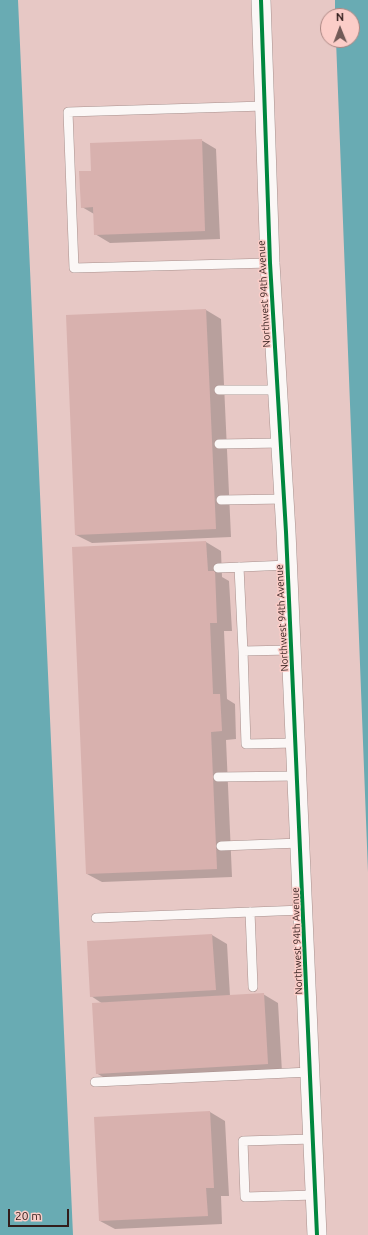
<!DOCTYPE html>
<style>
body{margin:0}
#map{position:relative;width:368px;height:1235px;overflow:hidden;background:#e7c8c5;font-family:Ubuntu,sans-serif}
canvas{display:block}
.north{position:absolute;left:320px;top:8px;width:40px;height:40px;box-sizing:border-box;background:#fbcdc8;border:1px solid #ab8783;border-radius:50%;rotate:359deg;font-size:11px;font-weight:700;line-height:16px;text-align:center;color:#321d1b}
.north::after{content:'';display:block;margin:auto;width:14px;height:18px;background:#715956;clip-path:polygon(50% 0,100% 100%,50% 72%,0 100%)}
.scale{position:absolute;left:8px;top:1209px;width:61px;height:18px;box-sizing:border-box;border:2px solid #321d1b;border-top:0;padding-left:5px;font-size:12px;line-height:14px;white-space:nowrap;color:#321d1b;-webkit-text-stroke:3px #fbcdc8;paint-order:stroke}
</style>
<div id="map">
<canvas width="368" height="1235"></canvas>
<div class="north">N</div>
<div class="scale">20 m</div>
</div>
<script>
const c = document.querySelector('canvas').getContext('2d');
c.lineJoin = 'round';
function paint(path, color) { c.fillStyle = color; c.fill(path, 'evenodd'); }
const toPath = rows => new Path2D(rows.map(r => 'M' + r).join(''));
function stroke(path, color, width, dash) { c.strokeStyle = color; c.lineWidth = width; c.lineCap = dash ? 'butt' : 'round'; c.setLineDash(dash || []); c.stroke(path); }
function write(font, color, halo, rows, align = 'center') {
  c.font = font + ' Ubuntu,sans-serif'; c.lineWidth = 3; c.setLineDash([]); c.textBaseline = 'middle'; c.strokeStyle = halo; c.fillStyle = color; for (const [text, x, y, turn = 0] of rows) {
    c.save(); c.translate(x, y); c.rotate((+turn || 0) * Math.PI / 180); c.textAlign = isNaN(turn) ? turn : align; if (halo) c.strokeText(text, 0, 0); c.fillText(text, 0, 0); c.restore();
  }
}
const water = toPath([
 [0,0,18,0,73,1235,0,1235],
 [335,0,368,0,368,872,336,40,352,40,352,16,335,16]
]);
const shadow = toPath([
 [201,140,216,149,220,239,110,243,95,234,94,214,82,207],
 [206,310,221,319,231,537,92,543,76,535,67,316],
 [206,542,221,551,222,577,229,581,232,631,224,631,227,699,235,704,236,739,226,740,232,877,102,882,87,874],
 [212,935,227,944,230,996,263,994,278,1003,282,1072,112,1082,96,1073,103,1004,91,996],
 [210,1112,225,1121,229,1196,221,1196,222,1224,115,1229,100,1221]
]);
const building = toPath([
 [202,139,205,231,94,235,93,207,81,208,79,171,91,171,90,143],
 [206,309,216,529,75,535,66,315],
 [206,541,208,571,215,571,217,623,210,623,213,694,220,694,222,731,211,732,217,869,86,874,72,547],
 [212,934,216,990,90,997,87,941],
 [264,993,268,1064,96,1074,92,1003],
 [210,1111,214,1188,206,1188,208,1216,99,1221,94,1117]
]);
const service = toPath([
 [264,106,68,112,74,268,270,263],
 [219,390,278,390],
 [219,444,281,443],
 [221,500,285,499],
 [239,567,243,651,291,650],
 [218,568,288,565],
 [243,651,246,744,296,743],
 [218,777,297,776],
 [221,846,300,843],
 [250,912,253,987],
 [96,918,303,910],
 [95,1082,310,1072],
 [313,1139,243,1141,245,1197,315,1195]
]);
const minor = toPath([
 [261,0,270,263,286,532,317,1235]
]);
const cycleway = toPath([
 [261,0,270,263,286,532,317,1235]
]);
const streetNames = [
 ["Northwest 94th Avenue",264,294,-93],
 ["Northwest 94th Avenue",282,618,-93],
 ["Northwest 94th Avenue",297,941,-92]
];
paint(water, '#69abb3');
paint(shadow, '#0003');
paint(building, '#d8b1ae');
stroke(service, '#a7908d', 10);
stroke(minor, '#a7908d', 20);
stroke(service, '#fbf7f6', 9);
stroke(minor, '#fbf7f6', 19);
stroke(cycleway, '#00873e', 4);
write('10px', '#321d1b', '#fbcdc8', streetNames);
</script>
